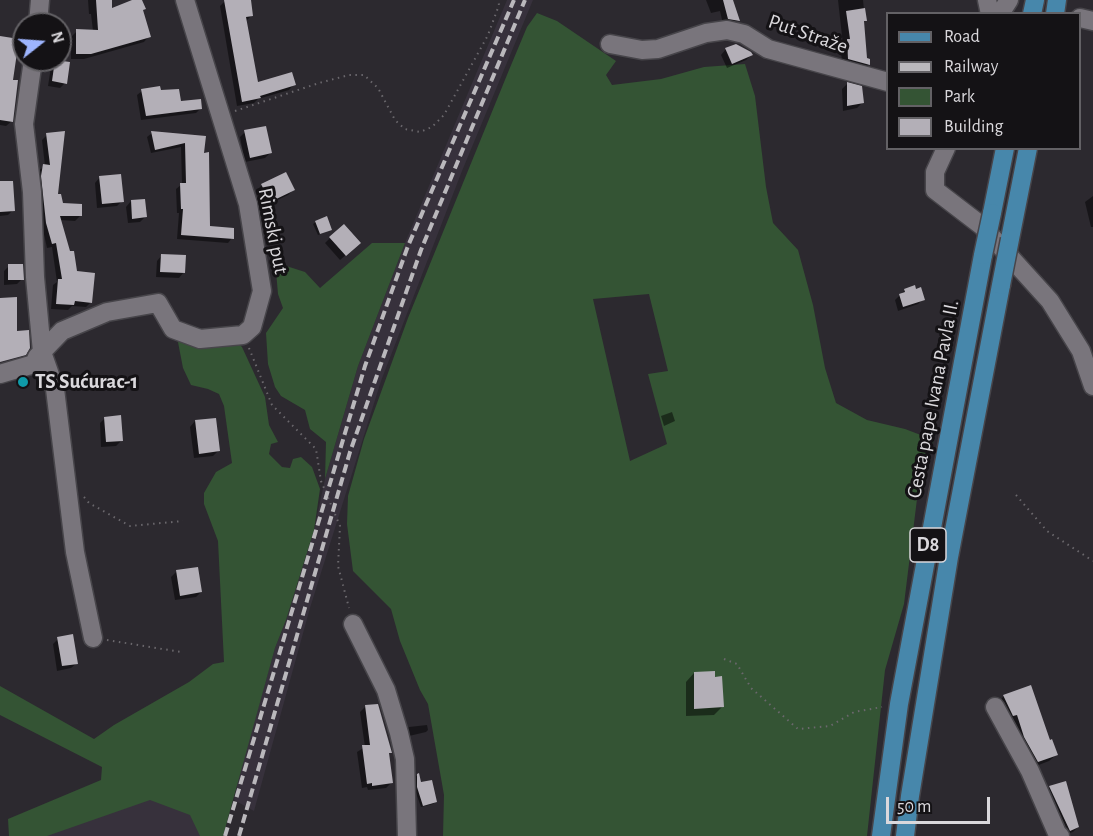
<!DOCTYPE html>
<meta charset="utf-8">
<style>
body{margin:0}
#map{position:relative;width:1093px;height:836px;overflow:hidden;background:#2c292f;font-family:"Alegreya Sans",sans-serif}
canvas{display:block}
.legend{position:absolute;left:886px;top:12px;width:195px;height:138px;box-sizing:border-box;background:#141215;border:2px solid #636165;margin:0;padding:8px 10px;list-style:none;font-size:18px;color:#dad8dc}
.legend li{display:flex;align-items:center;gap:12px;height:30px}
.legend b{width:30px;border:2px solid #636165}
.north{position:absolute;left:12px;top:12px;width:60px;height:60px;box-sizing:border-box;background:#141215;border:2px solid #636165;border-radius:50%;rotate:73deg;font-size:16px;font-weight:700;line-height:24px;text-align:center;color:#dad8dc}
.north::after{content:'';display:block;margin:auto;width:21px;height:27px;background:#9db4fd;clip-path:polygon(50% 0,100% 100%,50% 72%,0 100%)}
.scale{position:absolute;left:886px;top:797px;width:104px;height:27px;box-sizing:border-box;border:3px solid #dad8dc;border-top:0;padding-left:8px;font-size:18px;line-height:21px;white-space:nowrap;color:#dad8dc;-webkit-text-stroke:4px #141215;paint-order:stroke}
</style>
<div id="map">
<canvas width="1093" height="836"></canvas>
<ul class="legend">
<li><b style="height:8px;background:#4787ab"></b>Road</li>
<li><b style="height:8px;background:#bab8bc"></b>Railway</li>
<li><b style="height:16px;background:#345434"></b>Park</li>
<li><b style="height:16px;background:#b3afb7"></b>Building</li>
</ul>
<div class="north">N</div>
<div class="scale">50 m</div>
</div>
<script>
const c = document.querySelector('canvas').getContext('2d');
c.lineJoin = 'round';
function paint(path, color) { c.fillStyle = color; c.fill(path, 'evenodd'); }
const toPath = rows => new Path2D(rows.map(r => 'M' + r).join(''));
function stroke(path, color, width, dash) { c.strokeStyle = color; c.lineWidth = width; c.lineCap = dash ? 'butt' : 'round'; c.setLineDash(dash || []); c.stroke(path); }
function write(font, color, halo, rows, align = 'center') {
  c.font = font + ' "Alegreya Sans",sans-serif'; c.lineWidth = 6; c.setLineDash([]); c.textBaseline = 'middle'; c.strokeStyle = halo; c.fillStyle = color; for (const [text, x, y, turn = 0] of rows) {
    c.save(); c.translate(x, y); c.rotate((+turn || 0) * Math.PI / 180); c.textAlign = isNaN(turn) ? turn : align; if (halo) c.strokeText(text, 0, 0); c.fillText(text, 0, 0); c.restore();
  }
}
const built = toPath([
 [507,0,533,0,462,171,381,381,310,608,254,811,234,800,241,767,275,648,286,620,314,530,325,479,358,366,405,243],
 [121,783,218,826,215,836,17,836]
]);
const green = toPath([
 [537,13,557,21,616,61,606,75,612,85,661,79,704,67,745,64,755,96,766,187,773,223,798,250,813,305,825,368,836,403,867,420,905,429,934,440,926,459,917,499,904,604,885,670,867,836,443,836,444,795,428,704,420,690,400,641,391,609,353,571,347,524,348,496,364,439,408,318,509,70,527,27],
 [649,294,668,371,648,374,667,444,630,461,593,299],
 [372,243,405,243,358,366,325,479,326,442,310,429,305,410,281,396,275,387,268,364,266,333,283,308,278,294,276,271,280,264,305,272,320,288],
 [177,337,236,341,242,347,265,397,269,425,278,442,271,444,269,454,282,467,290,468,293,459,301,457,312,467,320,489,314,530,286,620,275,648,223,836,200,836,190,815,150,800,47,836,9,836,8,819,101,780,102,767,0,715,0,686,94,739,114,725,189,682,213,664,224,662,218,541,204,504,204,493,216,472,232,463,224,406,219,394,208,389,191,385,183,368]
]);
const shadow = toPath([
 [88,0,110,0,110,10,140,0,149,36,144,42,84,59,71,59,71,37,77,31,93,31,91,14,89,14],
 [250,0,252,15,246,21,256,84,294,84,289,90,258,99,254,103,237,106,220,6,225,1],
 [706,0,731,0,738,20,733,25,723,24,720,11,711,13],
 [838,0,863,0,865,20,863,23,865,60,869,60,868,65,862,71,842,66,841,47,843,45],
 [0,39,11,81,12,121,6,126,0,125],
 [726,49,751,55,746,60,727,68,721,55],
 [56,62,65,83,60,88,48,86,51,67],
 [847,84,862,103,857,108,843,111,842,89],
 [142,91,160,92,179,102,201,108,196,113,141,120,137,95],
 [245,132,270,153,265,158,245,162,240,137],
 [152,133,205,137,202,154,209,227,232,238,228,243,177,239,179,213,177,213,176,189,182,184,181,147,151,153,147,137],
 [47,135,56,196,61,205,80,216,75,221,60,220,75,273,91,302,86,307,72,306,68,310,51,309,53,285,57,282,52,247,47,248,39,212,38,171,45,166,42,140],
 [100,177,122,201,117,206,97,208,95,183],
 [0,183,13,210,8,215,0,216],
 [262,185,293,190,288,195,265,206,257,190],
 [1093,196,1093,227,1091,227,1085,202],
 [131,201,145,217,140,222,128,223,126,207],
 [316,222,330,230,318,235,313,224],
 [330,238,354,248,340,260,325,243],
 [162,255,184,272,179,278,156,277,157,261],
 [9,266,22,279,17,284,4,285,4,271],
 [905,290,923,299,918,304,898,311,895,300],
 [672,412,675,421,664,426,661,416],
 [105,418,121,441,116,446,101,447,100,423],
 [195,421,218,451,213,456,194,458,190,427],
 [176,572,201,592,196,597,175,600,171,577],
 [58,639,77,663,71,668,57,671,53,644],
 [694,673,722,707,714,715,686,716,686,682],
 [1004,696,1043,725,1056,755,1049,761,1031,768,997,703],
 [365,707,390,752,388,755,391,783,386,788,368,790,367,787,362,788,357,752,365,747,360,712],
 [427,725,428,730,426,732,409,736,407,729,409,727],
 [418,775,420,784,435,802,433,804,421,807,415,790,415,777],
 [1065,782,1078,827,1073,832,1064,835,1045,792,1050,787]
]);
const building = toPath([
 [96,0,112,0,112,8,132,0,142,0,146,9,143,10,151,37,91,54,76,54,76,29,98,30],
 [224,0,251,0,253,16,246,17,258,82,292,72,296,85,260,96,261,98,242,102],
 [723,0,733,0,740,21,728,19],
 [865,8,867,21,864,21,867,58,870,59,870,65,848,59,847,39,850,39,846,11],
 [0,36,19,39,13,80,18,80,13,122,0,120],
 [736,44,751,52,753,55,732,64,725,48],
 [55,60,70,62,67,84,52,81],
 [847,82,862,86,864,103,847,106],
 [160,86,161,90,179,89,181,101,201,99,202,109,146,116,141,89],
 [266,126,272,153,250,158,244,130],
 [65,131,58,194,61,194,63,203,82,204,82,216,60,216,70,251,74,251,77,271,95,273,92,303,75,301,74,305,56,304,58,279,62,279,56,243,52,244,46,223,41,176,43,164,50,165,46,133],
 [151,131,206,136,204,153,209,152,210,226,234,228,234,239,181,235,183,209,181,209,180,183,186,183,185,143,155,150],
 [286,172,295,190,270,202,261,184],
 [121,174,124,202,102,204,99,176],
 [0,181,13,181,15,211,0,212],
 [145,199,147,217,132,219,131,200],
 [327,216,332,230,320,234,315,221],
 [344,224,361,243,346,256,329,237],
 [161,254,186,255,185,273,160,272],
 [8,264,23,264,24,280,8,280],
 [915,285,916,289,921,287,925,300,903,307,899,294,905,292,904,289],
 [17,297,17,331,29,330,30,348,26,355,0,362,0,298],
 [121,415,123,441,106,442,104,417],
 [216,418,220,451,199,454,195,420],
 [198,567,202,592,180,596,176,570],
 [73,634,78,664,62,666,57,637],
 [715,671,715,677,722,676,724,707,694,709,694,672],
 [1031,685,1050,740,1052,739,1058,755,1038,762,1024,737,1017,715,1013,716,1003,695],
 [378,704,392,753,389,753,393,783,372,786,372,783,367,784,362,745,370,745,365,705],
 [419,773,421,782,432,780,437,802,423,806,417,787,417,774],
 [1066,781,1079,827,1070,831,1049,786]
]);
const path = toPath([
 [235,111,319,83,349,75,364,75,378,88,395,120,405,129,420,132,432,127,444,115,488,35,499,5,498,0],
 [249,348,272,405,316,449,321,481,340,526,338,566,349,608],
 [1016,495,1047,531,1093,561],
 [84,497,89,503,130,526,183,521],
 [107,640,181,652],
 [724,659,737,664,751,688,798,729,830,726,854,712,882,707]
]);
const minor = toPath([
 [987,0,990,14],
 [1000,14,1009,0],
 [1080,18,1093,21],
 [38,24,40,0],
 [610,44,642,50,658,49,706,33,727,30,744,34,768,49,888,82],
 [33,60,24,124,32,192,35,277,42,352,55,389,75,552,93,638],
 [946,148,935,172,935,190,982,226,1050,301,1081,351,1093,386],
 [0,374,34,364,37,357,62,331,107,312,158,303,173,329,200,339,243,335,252,327,262,291,248,204,185,0],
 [353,624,386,690,399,733,405,759,407,836],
 [995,707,1030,771,1057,833,1060,836]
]);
const major = toPath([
 [1032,14,1035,0],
 [1055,14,1057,0],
 [992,213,1005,148],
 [1010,239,1028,148],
 [881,836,899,704,983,255],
 [905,836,910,796,949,557,1001,285]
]);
const rail = toPath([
 [225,836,365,366,408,246,514,0],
 [239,836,350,452,421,250,525,0]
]);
const majorBridge = toPath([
 [983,255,992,213],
 [1001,285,1010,239]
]);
const markers = [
 [23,382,6,"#0f9aa8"]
];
const shields = [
 [928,545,36]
];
const shieldNames = [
 ["D8",928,545]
];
const streetNames = [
 ["Put Straže",808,34,19],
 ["Rimski put",273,231,79],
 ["Cesta pape Ivana Pavla II.",933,399,-79]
];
const poiNames = [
 ["TS Sućurac-1",35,382]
];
paint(built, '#37313c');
paint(green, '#345434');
paint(shadow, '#0007');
paint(building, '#b3afb7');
stroke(minor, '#47454a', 21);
stroke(major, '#47454a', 21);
stroke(path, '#6b686d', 2, [1.5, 4.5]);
stroke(minor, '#79757c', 18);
stroke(major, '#4787ab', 18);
stroke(rail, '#bab8bc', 4, [9, 4.5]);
stroke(majorBridge, '#47454a', 21, []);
stroke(majorBridge, '#4787ab', 18);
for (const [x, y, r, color] of markers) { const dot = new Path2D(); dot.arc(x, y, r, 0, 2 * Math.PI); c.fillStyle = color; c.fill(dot); stroke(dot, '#141215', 2); }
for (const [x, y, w] of shields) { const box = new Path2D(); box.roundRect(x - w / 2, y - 17, w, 34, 4.5); c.fillStyle = '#141215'; c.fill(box); stroke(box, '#dad8dc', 1.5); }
write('bold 20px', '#dad8dc', null, shieldNames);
write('21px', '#dad8dc', '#141215', streetNames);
write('bold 21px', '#dad8dc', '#141215', poiNames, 'left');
</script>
